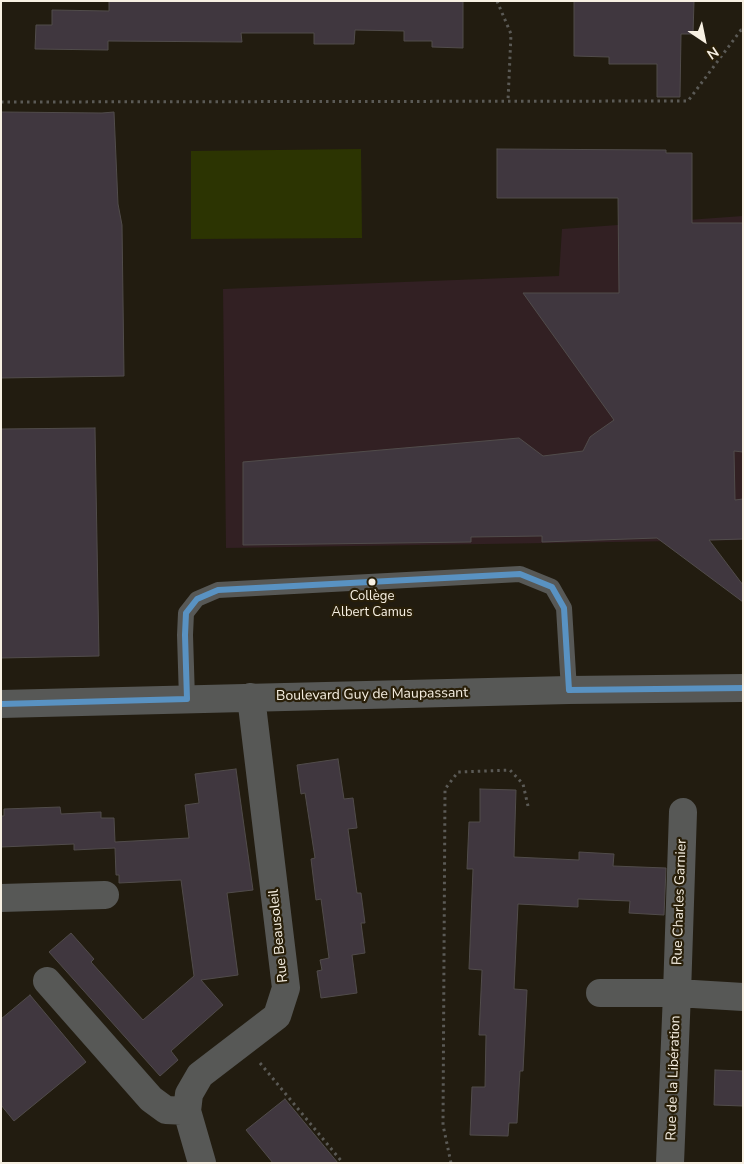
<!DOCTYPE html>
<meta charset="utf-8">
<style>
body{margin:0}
#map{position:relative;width:744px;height:1164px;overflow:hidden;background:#221c10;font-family:"Nunito Sans",sans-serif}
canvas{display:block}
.frame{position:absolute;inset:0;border:2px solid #f7f0e3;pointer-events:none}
.north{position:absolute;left:679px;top:15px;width:50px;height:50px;-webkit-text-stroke:4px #291f09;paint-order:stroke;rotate:146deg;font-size:14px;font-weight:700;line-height:20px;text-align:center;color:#f7f0e3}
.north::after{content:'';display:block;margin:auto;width:18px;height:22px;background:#f7f0e3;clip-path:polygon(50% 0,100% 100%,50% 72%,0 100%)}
</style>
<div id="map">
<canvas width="744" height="1164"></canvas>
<div class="frame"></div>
<div class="north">N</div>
</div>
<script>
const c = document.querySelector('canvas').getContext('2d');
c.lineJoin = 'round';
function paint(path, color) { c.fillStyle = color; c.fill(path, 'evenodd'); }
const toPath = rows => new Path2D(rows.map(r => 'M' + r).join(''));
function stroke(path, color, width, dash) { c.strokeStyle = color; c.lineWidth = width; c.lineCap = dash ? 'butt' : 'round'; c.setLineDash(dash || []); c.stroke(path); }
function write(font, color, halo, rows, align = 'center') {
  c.font = font + ' "Nunito Sans",sans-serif'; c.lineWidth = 4.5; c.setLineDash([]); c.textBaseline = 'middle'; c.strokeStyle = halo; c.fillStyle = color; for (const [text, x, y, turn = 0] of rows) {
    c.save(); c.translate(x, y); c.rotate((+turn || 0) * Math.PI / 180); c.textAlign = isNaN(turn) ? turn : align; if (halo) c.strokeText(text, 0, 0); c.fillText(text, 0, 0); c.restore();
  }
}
const education = toPath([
 [743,216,743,540,226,548,223,289,559,276,562,229]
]);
const green = toPath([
 [361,149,362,238,191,239,191,151]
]);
const building = toPath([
 [109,1,463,1,463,48,432,47,432,41,404,41,404,31,355,30,354,44,314,44,314,33,241,33,242,42,108,41,108,50,35,49,36,25,52,25,52,10,109,11,109,1],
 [574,1,694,1,693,34,681,34,680,97,657,97,657,64,609,64,609,57,574,56,574,1],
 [1,112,102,113,114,112,118,204,122,225,124,376,1,378,1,112],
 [497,149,666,150,666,153,692,153,692,223,743,223,743,452,734,451,735,500,743,499,743,539,709,540,743,585,743,602,657,538,542,542,542,536,471,537,471,542,243,545,243,462,519,438,543,456,583,451,590,437,594,434,614,420,523,293,619,293,618,198,497,198,497,149],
 [95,428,99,656,1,658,1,429,95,428],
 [338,759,344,799,353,798,357,828,348,829,357,893,361,893,365,923,361,923,365,953,352,955,357,993,321,998,317,971,322,970,320,960,329,958,321,899,316,900,311,859,315,858,305,793,301,794,297,765,338,759],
 [236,769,253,890,227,893,238,975,201,980,223,1005,171,1051,178,1060,160,1076,49,952,71,933,94,959,91,962,143,1020,194,976,181,880,119,883,119,875,116,875,115,848,74,850,74,844,1,847,1,816,4,816,4,809,60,807,61,814,101,812,101,818,114,818,115,842,189,838,185,805,199,803,195,774,236,769],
 [480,789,516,790,514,857,579,860,579,852,614,854,613,866,666,868,664,915,629,913,630,901,578,899,578,907,518,904,514,989,527,990,523,1071,520,1071,517,1123,509,1123,508,1136,470,1135,472,1087,485,1087,486,1035,479,1035,482,970,469,969,473,869,467,869,469,822,480,822,480,789],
 [30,995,86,1062,14,1121,1,1105,1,1019,30,995],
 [715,1070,743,1071,743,1106,714,1105,715,1070],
 [285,1099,338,1163,273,1163,246,1130,285,1099]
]);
const path = toPath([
 [497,1,511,34,508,101],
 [1,102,688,101,741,30,743,30],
 [260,1063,343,1163],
 [451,1163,443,1125,445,789,458,772,510,770,523,784,528,806]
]);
const lane = toPath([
 [187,699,185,635,186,613,197,599,218,590,520,574,552,587,564,608,569,690]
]);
const street = toPath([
 [1,704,569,690,743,688],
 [1,898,105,895],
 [47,981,151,1099,166,1110,187,1111],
 [600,993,677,993,683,812],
 [202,1163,187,1111,189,1094,200,1075,277,1016,286,988,251,697],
 [670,1163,677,993,743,997]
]);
const bus1 = toPath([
 [1,704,187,699,185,635,186,613,197,599,218,590,520,574,552,587,564,608,569,690,743,688]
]);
const markers = [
 [372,582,4.5,"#f7f0e3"]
];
const busNames = [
 ["Collège",372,597],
 ["Albert Camus",372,613]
];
const streetNames = [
 ["Boulevard Guy de Maupassant",372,695,-1],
 ["Rue Charles Garnier",680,902,-88],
 ["Rue Beausoleil",279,936,-96],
 ["Rue de la Libération",674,1078,-88]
];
paint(education, '#322023');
paint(green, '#2c3402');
paint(building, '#40373f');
stroke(building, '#514c4b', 1);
stroke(path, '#5b5a56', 3, [2.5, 4]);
stroke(lane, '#575856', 16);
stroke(street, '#575856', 28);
stroke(bus1, '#5992c2', 6);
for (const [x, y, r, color] of markers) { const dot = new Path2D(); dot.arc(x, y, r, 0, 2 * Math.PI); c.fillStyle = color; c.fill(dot); stroke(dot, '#291f09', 2); }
write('13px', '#f7f0e3', '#291f09', busNames);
write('14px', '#f7f0e3', '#291f09', streetNames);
</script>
